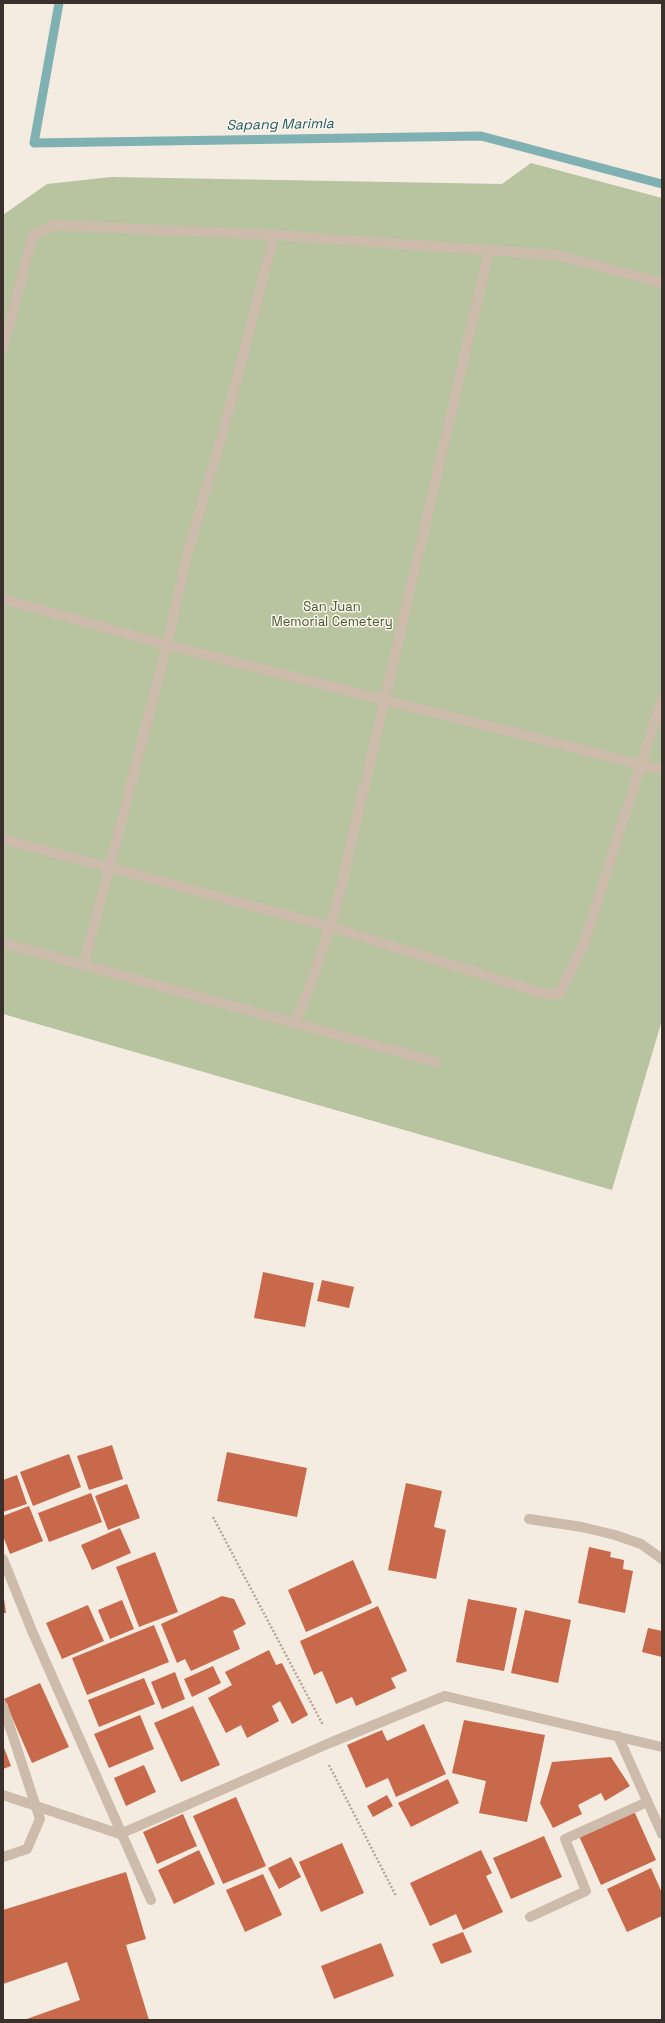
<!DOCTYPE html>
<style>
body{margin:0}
#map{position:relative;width:665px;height:2023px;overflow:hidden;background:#f4ebe1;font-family:"Space Grotesk",sans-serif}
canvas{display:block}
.frame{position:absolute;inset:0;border:4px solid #3b302b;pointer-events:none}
</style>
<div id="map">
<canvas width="665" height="2023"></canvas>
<div class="frame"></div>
</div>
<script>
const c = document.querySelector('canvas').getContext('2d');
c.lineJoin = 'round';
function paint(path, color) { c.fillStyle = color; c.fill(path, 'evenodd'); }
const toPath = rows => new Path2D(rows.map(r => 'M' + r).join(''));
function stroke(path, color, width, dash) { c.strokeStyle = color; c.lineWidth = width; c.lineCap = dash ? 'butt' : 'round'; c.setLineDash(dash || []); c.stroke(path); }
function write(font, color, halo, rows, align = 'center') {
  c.font = font + ' "Space Grotesk",sans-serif'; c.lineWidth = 3; c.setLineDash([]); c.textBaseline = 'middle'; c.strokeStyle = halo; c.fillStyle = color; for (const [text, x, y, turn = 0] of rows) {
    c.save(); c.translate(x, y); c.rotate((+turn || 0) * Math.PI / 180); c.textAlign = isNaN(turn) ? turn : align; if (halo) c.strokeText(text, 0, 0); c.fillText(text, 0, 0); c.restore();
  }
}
const green = toPath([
 [531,163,662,198,662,1020,612,1190,3,1014,3,215,47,184,111,177,502,184]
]);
const stream = toPath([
 [59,3,34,143,481,136,662,184]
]);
const building = toPath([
 [263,1272,314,1283,305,1327,254,1318],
 [322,1280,354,1287,349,1308,317,1301],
 [112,1445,123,1479,89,1490,77,1456],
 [227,1452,307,1468,297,1517,217,1501],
 [69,1454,81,1487,33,1506,20,1472],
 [17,1475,27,1504,3,1512,3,1480],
 [406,1483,442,1491,434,1527,446,1530,436,1579,388,1570],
 [127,1484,140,1518,108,1530,95,1496],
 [91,1493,102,1522,49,1542,38,1513],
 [29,1506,43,1541,10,1554,3,1536,3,1516],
 [120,1528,131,1553,92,1570,81,1545],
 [589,1547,611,1552,610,1557,624,1560,623,1569,633,1571,625,1613,578,1603],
 [155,1552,178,1612,139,1627,116,1567],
 [353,1560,372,1603,306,1632,288,1590],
 [3,1591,6,1613,3,1613],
 [222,1596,234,1599,246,1624,233,1631,240,1649,191,1671,185,1659,177,1663,161,1624],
 [468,1599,517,1608,504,1671,456,1662],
 [122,1600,134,1629,110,1639,98,1610],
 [88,1605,104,1641,62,1659,46,1623],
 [378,1606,407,1671,391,1678,396,1688,356,1706,352,1697,336,1704,322,1671,314,1675,300,1641],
 [525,1610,571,1620,558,1683,511,1673],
 [154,1625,169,1662,87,1695,72,1658],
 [648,1628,662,1631,662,1657,642,1652],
 [269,1650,276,1665,282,1663,308,1715,292,1724,280,1701,272,1706,279,1721,247,1738,241,1725,226,1733,208,1698,232,1685,225,1672],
 [213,1666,221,1683,192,1697,184,1679],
 [175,1672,185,1699,162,1709,151,1682],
 [144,1678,155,1704,99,1727,88,1700],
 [40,1683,69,1747,32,1763,4,1699],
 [193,1706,220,1765,181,1782,154,1723],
 [140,1715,154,1749,109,1768,94,1734],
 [464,1720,545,1735,527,1822,479,1813,486,1781,452,1773],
 [424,1724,446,1774,396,1797,388,1778,366,1788,347,1745,382,1730,387,1741],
 [3,1745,11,1766,3,1769],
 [611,1757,630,1786,605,1801,601,1793,578,1805,582,1814,553,1828,540,1803,552,1762],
 [144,1765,156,1792,126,1806,114,1778],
 [448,1779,459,1803,411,1827,398,1803],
 [387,1795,393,1806,373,1817,367,1806],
 [236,1797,266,1866,223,1884,193,1816],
 [634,1811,656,1860,601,1885,579,1836],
 [183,1814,197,1846,157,1864,143,1832],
 [544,1836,562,1877,511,1899,493,1858],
 [342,1843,364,1893,321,1912,299,1862],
 [199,1850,215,1884,174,1904,158,1870],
 [481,1850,492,1873,486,1876,503,1912,463,1930,456,1914,430,1926,410,1883],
 [291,1857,301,1877,279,1889,268,1868],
 [651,1868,662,1893,662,1916,627,1932,607,1889],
 [126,1872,146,1939,126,1945,149,2020,24,2020,80,2000,67,1962,3,1984,3,1910],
 [263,1874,282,1915,245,1932,226,1890],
 [463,1932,472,1952,441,1964,432,1944],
 [381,1943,394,1976,334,1999,321,1966]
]);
const path = toPath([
 [213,1517,323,1725],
 [329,1765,396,1896]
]);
const lane = toPath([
 [3,348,33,235,54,225,274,235,557,255,662,283],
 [3,599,167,645,662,770],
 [3,839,331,927,545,994,559,994,583,946,662,699],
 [3,943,436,1062],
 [84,965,167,645,187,555,226,421,274,235],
 [295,1024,314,975,337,904,489,251],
 [3,1706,40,1819,27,1849,3,1857],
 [3,1795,120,1834]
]);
const street = toPath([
 [529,1519,582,1527,615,1535,641,1544,662,1559],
 [3,1559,32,1631,151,1900],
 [618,1736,662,1834],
 [120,1834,332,1742,445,1696,662,1747],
 [530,1917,586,1891,565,1839,647,1802]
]);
const parkNames = [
 ["San Juan",332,607],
 ["Memorial Cemetery",332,622]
];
const waterNames = [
 ["Sapang Marimla",280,125,-1]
];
paint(green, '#b8c4a0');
stroke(stream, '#7fb0b2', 9);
paint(building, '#c8694b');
stroke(path, '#b9a596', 2.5, [2, 2]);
stroke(lane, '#cdbbac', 10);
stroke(street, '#cdbbac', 10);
write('13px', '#4a5a2e', '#fbf5ee', parkNames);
write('italic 14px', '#1f5a5e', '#fbf5ee', waterNames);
</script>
